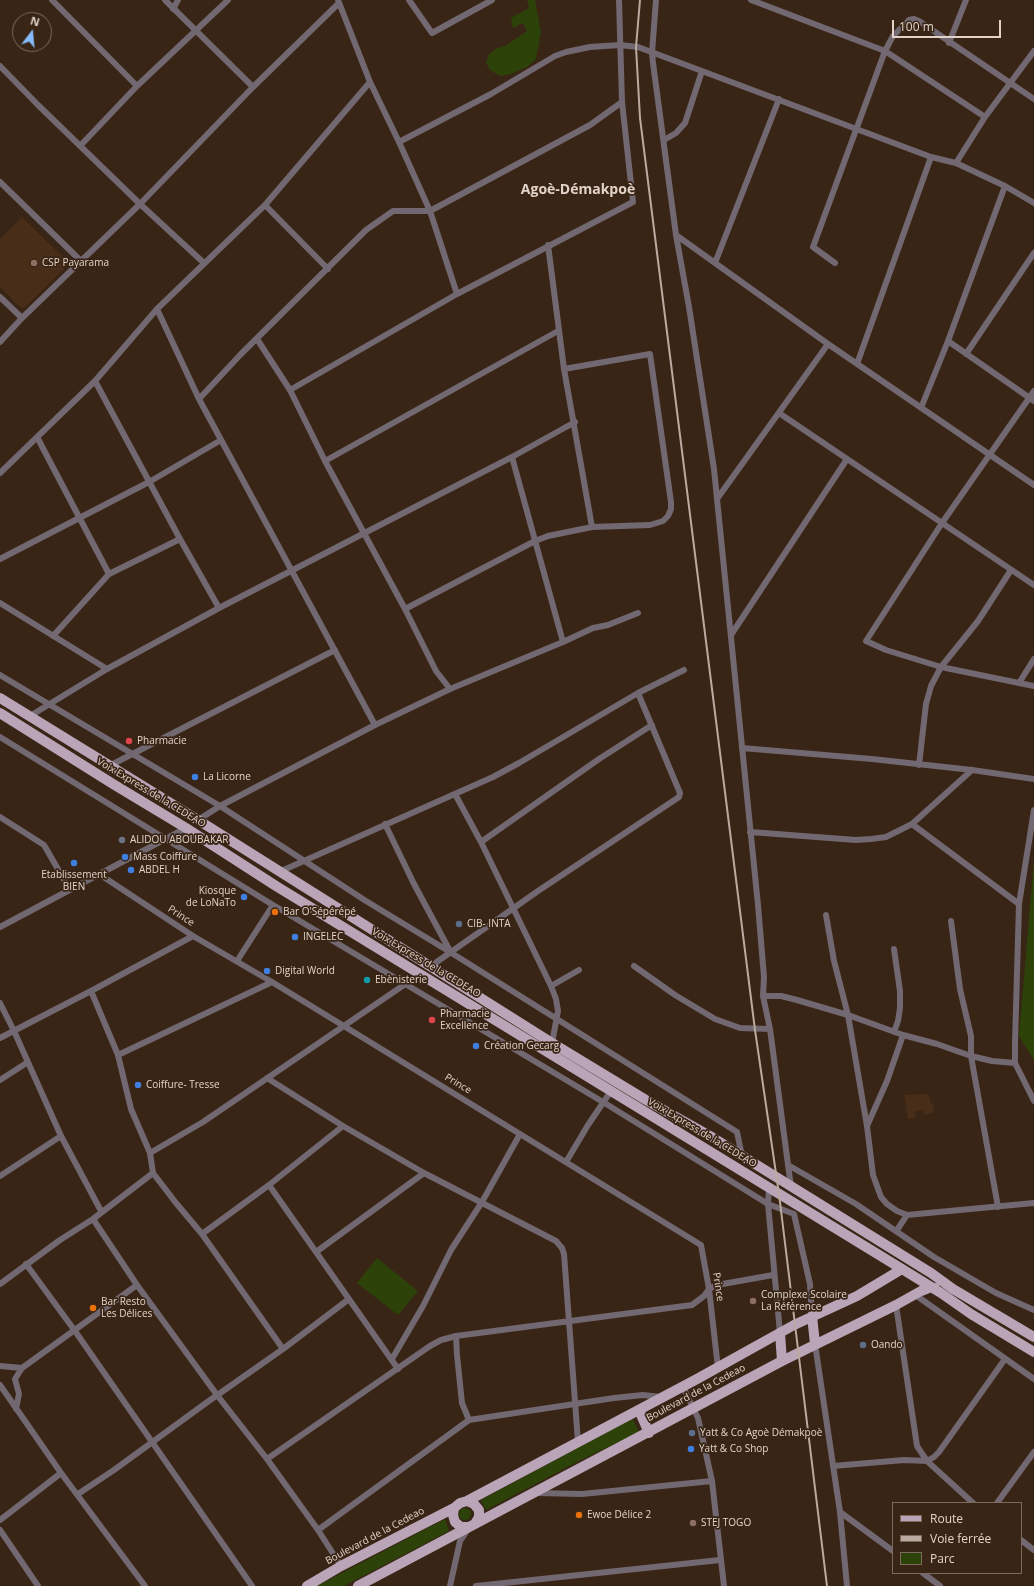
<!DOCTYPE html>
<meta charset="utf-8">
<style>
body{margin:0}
#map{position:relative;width:1034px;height:1586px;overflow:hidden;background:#392515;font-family:"Open Sans",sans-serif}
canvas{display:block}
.legend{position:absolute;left:892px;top:1502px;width:130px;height:72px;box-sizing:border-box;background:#392515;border:1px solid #7c6b5d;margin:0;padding:5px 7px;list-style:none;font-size:12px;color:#e1d3c9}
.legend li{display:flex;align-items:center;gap:8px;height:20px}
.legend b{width:20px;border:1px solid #7c6b5d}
.north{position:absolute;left:12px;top:12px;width:40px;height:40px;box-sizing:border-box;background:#392515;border:1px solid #7c6b5d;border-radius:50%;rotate:16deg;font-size:11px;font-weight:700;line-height:16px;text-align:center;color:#e1d3c9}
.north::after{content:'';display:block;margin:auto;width:14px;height:18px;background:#85bbfb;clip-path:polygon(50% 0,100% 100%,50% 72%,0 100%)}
.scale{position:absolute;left:892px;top:20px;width:109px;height:18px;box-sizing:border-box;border:2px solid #e1d3c9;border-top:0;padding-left:5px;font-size:12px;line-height:14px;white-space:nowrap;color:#e1d3c9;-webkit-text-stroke:3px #392515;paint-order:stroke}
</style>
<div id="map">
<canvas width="1034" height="1586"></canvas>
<ul class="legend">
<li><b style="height:5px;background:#b9a5b7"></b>Route</li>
<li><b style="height:5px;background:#baaa9f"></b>Voie ferrée</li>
<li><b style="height:11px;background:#2c4208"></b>Parc</li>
</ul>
<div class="north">N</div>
<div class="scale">100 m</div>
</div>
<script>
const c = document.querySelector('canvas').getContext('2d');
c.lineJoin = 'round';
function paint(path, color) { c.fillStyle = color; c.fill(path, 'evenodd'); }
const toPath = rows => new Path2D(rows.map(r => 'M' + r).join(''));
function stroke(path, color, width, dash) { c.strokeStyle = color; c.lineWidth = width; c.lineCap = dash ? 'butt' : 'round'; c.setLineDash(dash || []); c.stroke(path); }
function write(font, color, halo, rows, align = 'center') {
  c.font = font + ' "Open Sans",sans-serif'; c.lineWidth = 3.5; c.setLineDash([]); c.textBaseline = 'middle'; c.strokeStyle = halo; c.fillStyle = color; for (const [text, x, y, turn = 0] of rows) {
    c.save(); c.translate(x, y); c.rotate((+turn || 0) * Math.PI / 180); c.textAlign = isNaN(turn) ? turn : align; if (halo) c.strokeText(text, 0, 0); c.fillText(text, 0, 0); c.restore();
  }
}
const built = toPath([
 [22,217,67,261,68,265,24,308,21,308,0,287,0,239],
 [928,1094,931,1103,933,1104,934,1112,925,1115,922,1110,915,1112,915,1118,908,1119,904,1095]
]);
const green = toPath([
 [527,0,535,0,541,32,536,59,527,67,511,74,500,76,490,70,486,63,489,54,497,48,505,46,527,31,523,23,513,28,511,18,529,8],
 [1034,859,1034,1060,1019,1036],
 [377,1258,418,1291,398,1315,357,1283],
 [632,1419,634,1421,639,1432,575,1463,486,1510,481,1500],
 '459 1514a6 6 0 1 1 12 0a6 6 0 1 1-12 0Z',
 [445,1519,449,1531,344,1586,317,1586]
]);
const minor = toPath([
 [52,0,137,86],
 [165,0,253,87],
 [338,0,370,82,399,142,430,211,457,294],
 [409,0,432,33,492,0],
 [656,0,652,53,653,63,676,235,689,307,714,469,758,905,764,977,763,996,770,1029,791,1187],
 [751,0,885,51,985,117],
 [173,9,178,0],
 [949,43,966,0],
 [0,66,38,105,140,204,204,263],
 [664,140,676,133,685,123,702,71],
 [399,142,491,94,555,56,566,52,590,47,620,45,638,47,931,157,956,163,1005,186,1034,203],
 [80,146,137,86,228,0],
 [956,163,985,117,1034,51],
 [0,182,81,261],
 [265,205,328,269],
 [676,235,828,344,1034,485],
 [548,245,564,369,592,527],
 [715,263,779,99],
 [835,263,813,247,885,51,893,36,909,20,914,19,919,21,1034,99],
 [0,297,22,318],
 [157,309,199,399,375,725],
 [257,339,290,390,325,461,405,609,436,671,450,689],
 [948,341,1034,401],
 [0,342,22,318,140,204,253,87,339,3],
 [966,354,1034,253],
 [857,364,931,157],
 [95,381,180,539,219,608],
 [290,390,457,294,633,202,622,102,619,0],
 [1034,391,942,523,866,641,886,650,941,667,1034,686],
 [199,399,241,354,366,230,393,211,430,211,590,125,622,102],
 [921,408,948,341,1005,186],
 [779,413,1034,585],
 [37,437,109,574,53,636],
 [512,457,563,642],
 [325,461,558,331],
 [0,473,95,381,157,309,265,205,370,82],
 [717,499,828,344],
 [0,559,149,482,221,440],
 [109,574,180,539],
 [0,603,107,669],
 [405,609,535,541,548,536,592,527,650,525,663,521,668,516,671,509,671,502,650,354,564,369],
 [731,635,847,459],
 [0,675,220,806,366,901,450,952,737,1132,742,1156],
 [1019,683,1034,659],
 [30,716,107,669,219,608,512,457,575,422],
 [0,737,273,905,603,1102,768,1204,794,1214,810,1284,812,1316],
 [742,748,872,759,972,770,1034,779],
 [919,765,926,704,931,686,941,667,978,621,1011,570],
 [109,766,335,650],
 [455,794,481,842,551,986,556,999,558,1011,552,1043],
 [1034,810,1019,904,1015,1043,1015,1063,1034,1101],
 [0,817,44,845,70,890],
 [198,820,220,806,375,725,450,689,563,642,593,628,608,625,638,613],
 [385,824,414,884,450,951],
 [912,824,1019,904],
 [750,832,856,840,871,839,886,837,912,824,972,770],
 [481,842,599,759,652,725],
 [279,872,493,777,519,763,638,693,684,670],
 [99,874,193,936,272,982,701,1245,709,1289,718,1368],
 [826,915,834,961,848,1015,867,1126,873,1175,881,1197,887,1204,897,1211,907,1215],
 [951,921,960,989,971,1036,971,1056,998,1207],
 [0,927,186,828],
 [237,961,273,905],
 [431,966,538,891,679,797,680,793,638,693],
 [634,966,675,995,715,1019,740,1028,770,1029],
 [551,986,579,970],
 [91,991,118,1055,131,1109,150,1153,153,1173,176,1203,202,1234,283,1349],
 [763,996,781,996,797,1000,848,1015,903,1035,937,1044,971,1056,992,1061,1015,1063],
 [0,1003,14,1031,61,1136,101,1211],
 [894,1032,898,1021,900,1008,900,991,894,949],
 [0,1038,91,991,193,936],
 [118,1055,272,982],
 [267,1078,343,1126,424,1173,556,1241,562,1248,564,1254,578,1442],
 [0,1080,28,1062],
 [867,1126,887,1081,903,1035],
 [150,1153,203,1122,420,974],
 [566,1162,588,1125,611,1091],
 [788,1165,856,1204,934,1257,996,1293,1034,1310],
 [0,1176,61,1136],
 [269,1185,398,1369],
 [769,1188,768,1204,780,1333],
 [93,1219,137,1285,217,1395,267,1459,318,1530,341,1566],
 [897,1230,907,1215,1034,1203],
 [202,1234,269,1185,343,1126],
 [316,1252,424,1173],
 [26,1264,75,1331,252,1586],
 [0,1284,60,1240,93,1219,153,1173],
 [914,1294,1034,1379],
 [896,1305,917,1446,927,1461,973,1503],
 [456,1336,457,1355,462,1403,469,1420],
 [815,1344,840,1512,847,1586],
 [392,1359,423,1306,451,1250,482,1202,520,1134],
 [0,1366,22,1368,137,1285],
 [0,1385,61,1473,145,1586],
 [683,1387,698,1418,712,1481,724,1586],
 [16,1409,19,1394,15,1379,22,1368],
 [267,1459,430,1346,441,1340,456,1336,692,1305,704,1296,709,1289,717,1285,773,1275],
 [833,1466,904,1460,927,1461,934,1457,939,1452,1005,1359],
 [536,1493,582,1494,712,1481],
 [78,1494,114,1470,206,1403,283,1349,349,1299],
 [997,1503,1034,1452],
 [840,1512,893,1551],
 [0,1520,61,1473],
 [0,1530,38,1586],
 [318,1530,469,1420,614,1398,643,1395,661,1397],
 [1021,1540,1034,1550],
 [923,1573,940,1586],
 [450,1586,460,1541,468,1529],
 [476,1586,720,1560]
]);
const primary = toPath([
 [0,698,198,820,552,1043,646,1100,710,1136,931,1273,953,1289,1034,1337],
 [0,713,113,784,186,828,276,886,902,1269,941,1293,971,1314,1034,1352],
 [812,1316,815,1344],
 [780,1333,782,1361],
 [639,1410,649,1433],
 [467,1501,474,1504,479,1510,479,1517,475,1524],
 [454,1508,453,1515,455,1522,461,1527,469,1527],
 [307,1586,341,1566,454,1508,460,1503,467,1501,697,1379,794,1325,857,1296,902,1269],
 [358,1586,782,1361,896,1305,921,1291,931,1287,935,1288]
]);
const rail = toPath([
 [640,0,636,47,640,118,755,1030,779,1194,827,1586]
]);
const markers = [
 [34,263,4,"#8d6e63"],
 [129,741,4,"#e0444e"],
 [195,777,4,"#3f7fe0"],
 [122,840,4,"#6b7280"],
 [125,857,4,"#3f7fe0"],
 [74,863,4,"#3f7fe0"],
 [131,870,4,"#3f7fe0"],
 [244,897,4,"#3f7fe0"],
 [275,912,4,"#e8710a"],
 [459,924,4,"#5c6f8a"],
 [295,937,4,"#3f7fe0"],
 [267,971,4,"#3f7fe0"],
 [367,980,4,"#0f9aa8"],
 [432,1020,4,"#e0444e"],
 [476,1046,4,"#3f7fe0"],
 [138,1085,4,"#3f7fe0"],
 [753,1301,4,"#8d6e63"],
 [93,1308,4,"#e8710a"],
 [863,1345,4,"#5c6f8a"],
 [692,1433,4,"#5c6f8a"],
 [691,1449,4,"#3f7fe0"],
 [579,1515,4,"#e8710a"],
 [693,1523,4,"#8d6e63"]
];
const poiNames = [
 ["CSP Payarama",42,263],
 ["Pharmacie",137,741],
 ["La Licorne",203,777],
 ["ALIDOU ABOUBAKAR",130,840],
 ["Mass Coiffure",133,857],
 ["ABDEL H",139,870],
 ["Etablissement",74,875,"center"],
 ["BIEN",74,887,"center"],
 ["Kiosque",236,891,"right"],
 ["de LoNaTo",236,903,"right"],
 ["Bar O'Sépérépé",283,912],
 ["CIB- INTA",467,924],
 ["INGELEC",303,937],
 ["Digital World",275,971],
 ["Ebènisterie",375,980],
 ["Pharmacie",440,1014],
 ["Excellence",440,1026],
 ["Création Gecarg",484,1046],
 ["Coiffure- Tresse",146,1085],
 ["Complexe Scolaire",761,1295],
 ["La Référence",761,1307],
 ["Bar Resto",101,1302],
 ["Les Délices",101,1314],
 ["Oando",871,1345],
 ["Yatt & Co Agoè Démakpoè",700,1433],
 ["Yatt & Co Shop",699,1449],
 ["Ewoe Délice 2",587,1515],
 ["STEJ TOGO",701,1523]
];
const streetNames = [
 ["Voix Express de la CEDEAO",151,793,31],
 ["Prince",181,916,33],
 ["Voix Express de la CEDEAO",426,963,31],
 ["Prince",458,1084,31],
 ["Voix Express de la CEDEAO",702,1133,31],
 ["Prince",718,1287,81],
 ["Boulevard de la Cedeao",696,1393,-28],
 ["Boulevard de la Cedeao",375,1536,-28]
];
const districtNames = [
 ["Agoè-Démakpoè",578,190]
];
paint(built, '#482d19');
paint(green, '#2c4208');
stroke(minor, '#726871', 6);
stroke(primary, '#b9a5b7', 10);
stroke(rail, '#baaa9f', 2);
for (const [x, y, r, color] of markers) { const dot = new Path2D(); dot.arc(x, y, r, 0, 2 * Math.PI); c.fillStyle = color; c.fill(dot); stroke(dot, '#392515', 1.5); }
write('10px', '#e1d3c9', '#392515', poiNames, 'left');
write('10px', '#e1d3c9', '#392515', streetNames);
write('bold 14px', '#e1d3c9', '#392515', districtNames);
</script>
